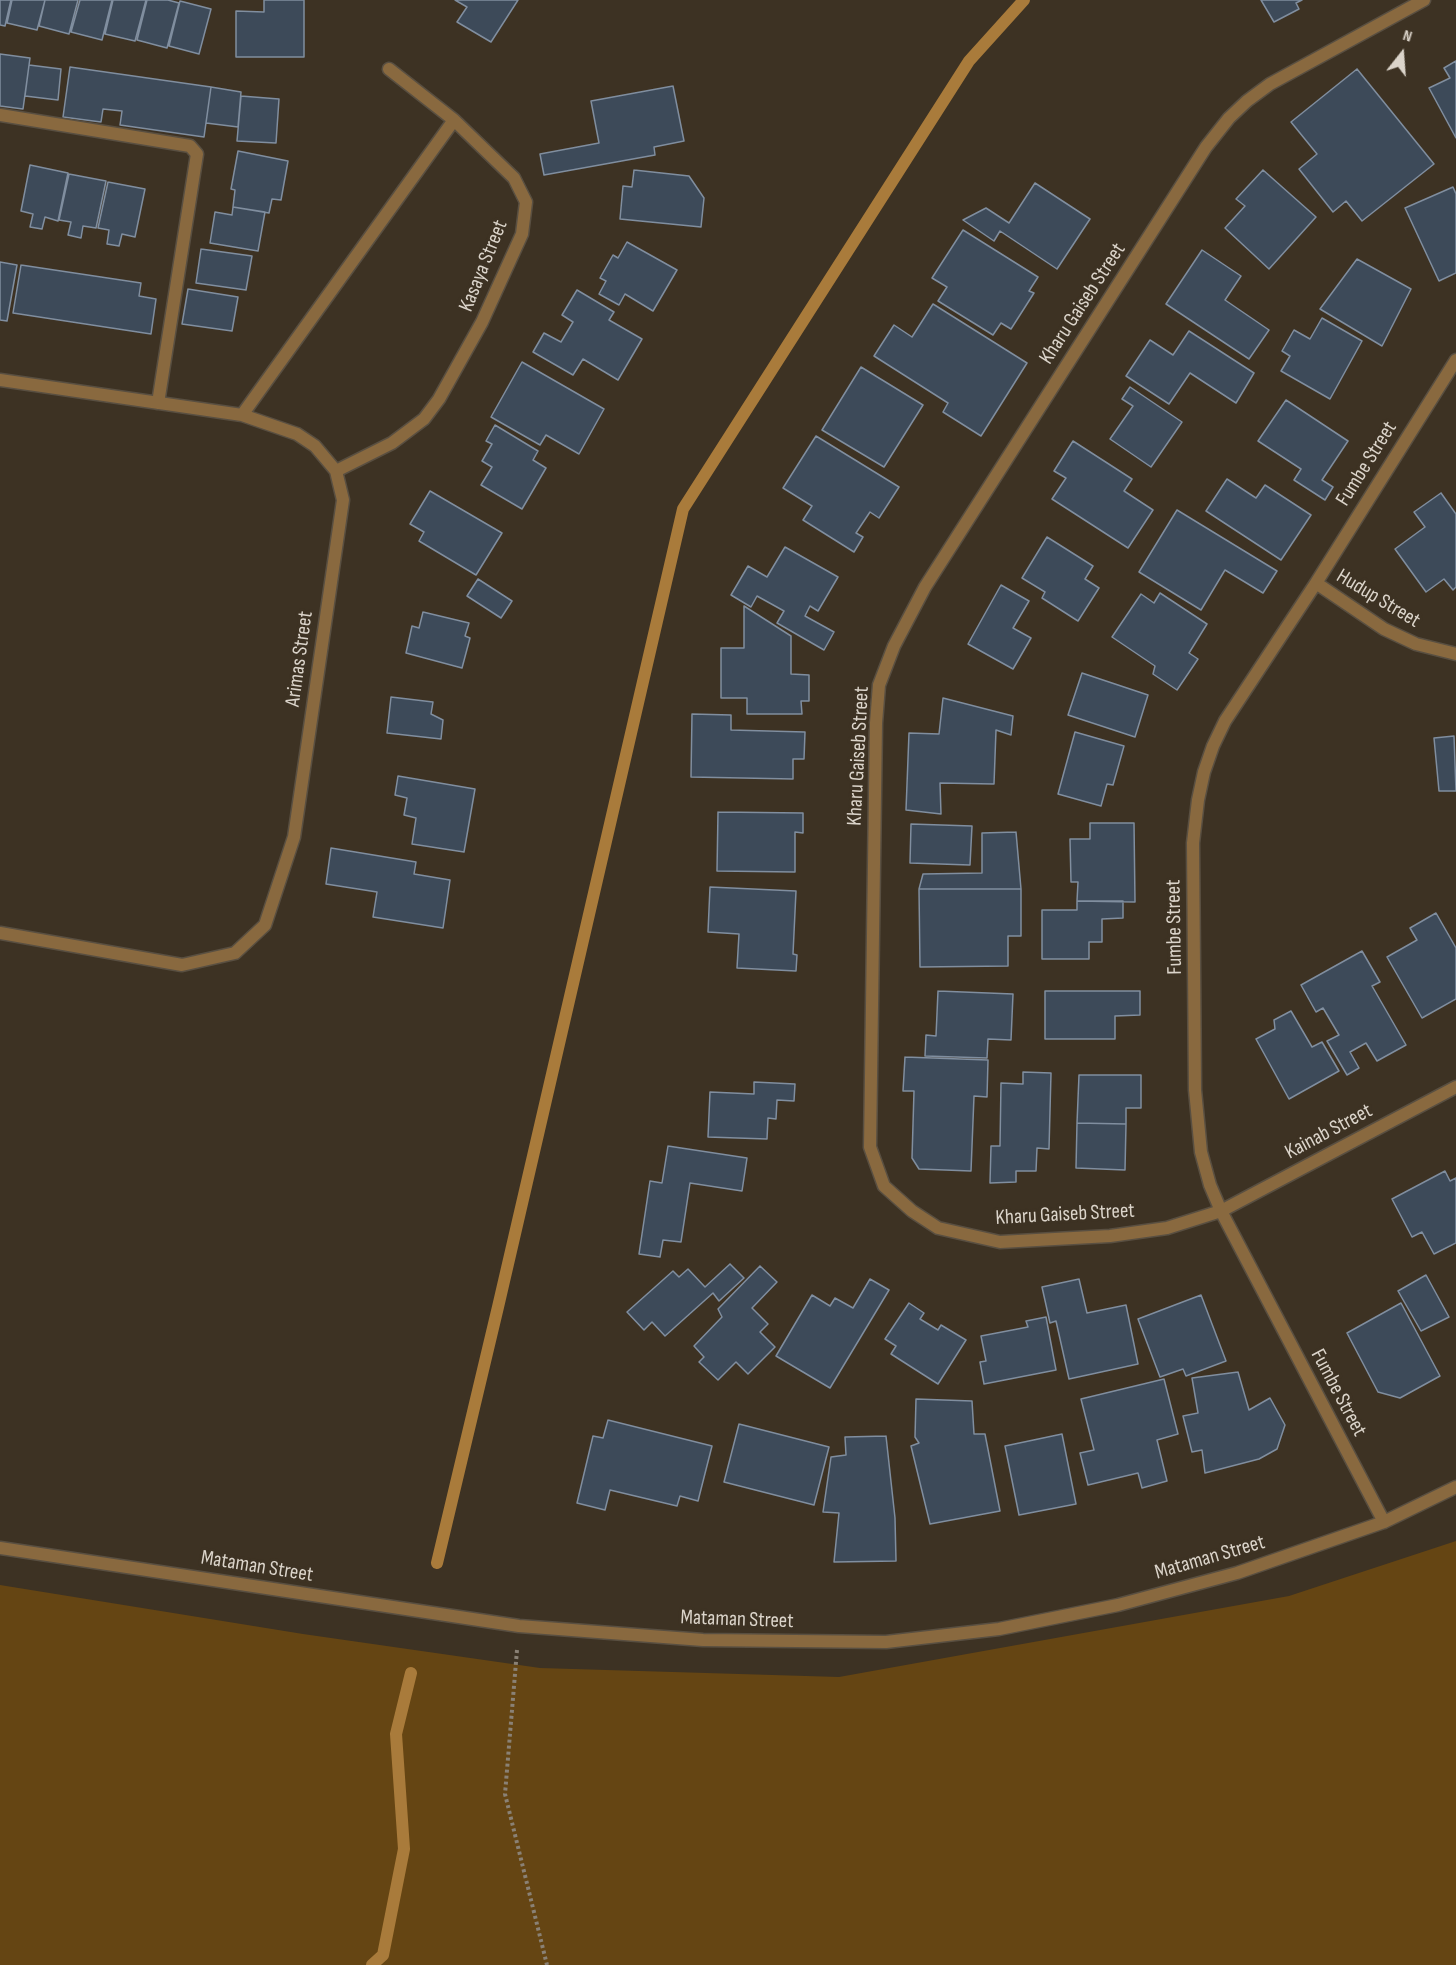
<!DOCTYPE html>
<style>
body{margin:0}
#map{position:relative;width:1456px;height:1965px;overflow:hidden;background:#3d3223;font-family:"Sofia Sans Condensed",sans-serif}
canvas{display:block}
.north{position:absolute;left:1372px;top:24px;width:60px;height:60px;-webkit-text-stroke:4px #3d3223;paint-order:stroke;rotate:17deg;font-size:16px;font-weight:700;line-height:24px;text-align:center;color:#dbd4ca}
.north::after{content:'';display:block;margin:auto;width:21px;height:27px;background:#dbd4ca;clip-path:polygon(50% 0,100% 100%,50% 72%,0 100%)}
</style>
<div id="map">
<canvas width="1456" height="1965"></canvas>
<div class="north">N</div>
</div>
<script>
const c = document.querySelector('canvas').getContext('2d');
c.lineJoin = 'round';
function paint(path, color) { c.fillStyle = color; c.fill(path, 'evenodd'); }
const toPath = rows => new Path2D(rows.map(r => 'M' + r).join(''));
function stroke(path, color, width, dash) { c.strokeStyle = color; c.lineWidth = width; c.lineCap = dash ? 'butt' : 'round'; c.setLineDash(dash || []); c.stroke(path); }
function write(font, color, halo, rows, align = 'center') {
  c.font = font + ' "Sofia Sans Condensed",sans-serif'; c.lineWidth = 6; c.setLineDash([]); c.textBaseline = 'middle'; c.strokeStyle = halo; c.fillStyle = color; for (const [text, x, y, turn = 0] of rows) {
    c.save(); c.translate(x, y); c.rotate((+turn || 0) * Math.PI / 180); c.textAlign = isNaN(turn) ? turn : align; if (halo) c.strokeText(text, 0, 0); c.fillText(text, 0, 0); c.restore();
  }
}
const green = toPath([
 [1456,1541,1456,1965,0,1965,0,1585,303,1634,540,1668,839,1677,1289,1596]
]);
const stream = toPath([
 [437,1563,498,1307,683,509,969,61,1024,0],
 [372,1965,383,1955,404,1849,396,1734,411,1673]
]);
const building = toPath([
 [0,0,11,0,5,26,0,25,0,0],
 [12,0,45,0,37,30,7,23,12,0],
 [45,0,78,0,69,34,39,26,45,0],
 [80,0,112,0,102,40,71,32,80,0],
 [113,0,146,0,135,41,105,34,113,0],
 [147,0,168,0,179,3,167,48,137,40,147,0],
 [264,0,304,0,304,57,236,57,236,11,264,12,264,0],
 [455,0,518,0,491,42,457,22,467,7,455,0],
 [1261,0,1302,0,1296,3,1299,9,1274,22,1261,0],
 [180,1,211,9,199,54,169,46,180,1],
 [0,54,30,58,23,109,0,106,0,54],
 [1456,61,1456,138,1429,88,1450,78,1444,68,1456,61],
 [29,65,61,69,58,100,25,96,29,65],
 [70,67,211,87,204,137,120,125,122,111,103,109,101,122,63,117,70,67],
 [1357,69,1434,164,1362,221,1346,201,1333,212,1299,169,1317,154,1291,122,1357,69],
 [673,86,684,141,654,147,655,155,544,175,540,154,599,143,591,101,673,86],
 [211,87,241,92,238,127,206,123,211,87],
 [241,96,279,99,276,143,237,141,241,96],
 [238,151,288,161,281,200,272,199,269,213,233,207,235,190,231,189,238,151],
 [30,165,68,173,58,221,45,217,42,229,30,227,33,214,21,211,30,165],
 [634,170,689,176,704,198,701,227,620,219,623,186,632,187,634,170],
 [1263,170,1316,217,1269,269,1225,228,1245,206,1236,199,1263,170],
 [69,174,106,181,96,228,83,226,81,238,68,235,71,222,59,220,69,174],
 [108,182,145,189,135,237,122,234,119,246,107,244,109,230,98,228,108,182],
 [1035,183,1090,219,1057,269,1000,231,994,241,963,220,986,208,1009,223,1035,183],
 [1453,187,1456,194,1456,273,1439,281,1405,208,1453,187],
 [233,207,265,212,258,251,210,243,215,212,232,215,233,207],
 [963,230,1038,277,1029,291,1034,293,1011,329,1001,323,993,335,938,301,947,287,932,278,963,230],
 [627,242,677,270,653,311,625,294,619,305,599,294,606,281,600,278,613,255,618,258,627,242],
 [201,249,252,256,246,290,196,283,201,249],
 [1202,250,1241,276,1225,300,1269,330,1249,359,1166,304,1202,250],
 [1357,259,1411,289,1382,346,1320,309,1357,259],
 [0,262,17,265,7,321,0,320,0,262],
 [21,265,141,283,139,296,156,299,151,334,13,313,21,265],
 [188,289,238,297,232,331,182,324,188,289],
 [577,290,614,312,609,320,642,339,618,380,583,359,573,375,533,352,544,333,561,342,573,322,562,315,577,290],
 [933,304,1027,363,981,436,943,412,948,403,874,356,894,325,912,337,933,304],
 [1322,318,1362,341,1330,399,1281,371,1290,356,1282,351,1294,330,1310,339,1322,318],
 [1189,331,1254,373,1236,403,1190,373,1169,404,1126,376,1150,340,1173,355,1189,331],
 [522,362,604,409,579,454,546,435,540,445,491,417,522,362],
 [861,367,923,405,884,467,822,430,861,367],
 [1130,387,1182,422,1151,467,1110,439,1133,406,1122,399,1130,387],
 [1286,400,1348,441,1322,480,1333,487,1325,500,1294,480,1301,469,1258,441,1286,400],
 [495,425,538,451,533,460,546,468,522,509,481,485,492,467,482,461,492,444,486,441,495,425],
 [816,436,899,487,879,518,870,512,856,533,863,537,854,552,803,520,812,506,783,488,816,436],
 [1073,441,1132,479,1124,491,1153,510,1128,548,1052,499,1066,478,1054,471,1073,441],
 [1227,479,1256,498,1265,485,1311,515,1281,560,1206,511,1227,479],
 [430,491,502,533,476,575,419,541,424,532,410,524,430,491],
 [1441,493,1456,514,1456,587,1453,590,1444,579,1426,592,1395,549,1425,527,1414,512,1441,493],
 [1177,510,1277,571,1263,593,1225,570,1201,610,1139,572,1177,510],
 [1047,537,1093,566,1085,579,1099,588,1078,621,1042,598,1045,592,1022,578,1047,537],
 [785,547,838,577,818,611,810,606,805,616,834,632,824,650,777,623,784,611,757,596,751,607,731,595,748,566,767,577,785,547],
 [478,579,512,601,501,618,467,596,478,579],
 [1001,585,1029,601,1013,628,1031,638,1013,669,968,644,1001,585],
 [1160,593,1207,624,1189,653,1198,659,1177,690,1153,674,1155,666,1112,637,1141,594,1154,603,1160,593],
 [744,606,791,636,791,674,809,675,809,701,801,701,802,714,747,714,747,698,721,698,721,648,744,648,744,606],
 [423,612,469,623,465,636,470,638,462,668,406,653,412,626,419,628,423,612],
 [1082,673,1148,695,1135,737,1068,715,1082,673],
 [391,697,433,702,431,714,443,720,441,739,387,733,391,697],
 [943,698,1013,716,1011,735,996,730,994,784,940,783,941,814,906,810,909,733,939,734,943,698],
 [692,714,731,715,731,730,805,732,804,759,793,759,793,779,691,777,692,714],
 [1075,732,1124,746,1113,785,1107,784,1101,806,1058,794,1075,732],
 [1454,736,1456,791,1439,791,1434,738,1454,736],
 [398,776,475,789,464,852,412,844,416,818,404,815,407,798,395,795,398,776],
 [718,812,803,813,803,833,795,832,795,872,717,871,718,812],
 [1090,823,1134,823,1135,902,1077,901,1078,882,1071,882,1070,839,1090,839,1090,823],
 [911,824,972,826,970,865,910,863,911,824],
 [1016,832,1021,889,919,889,923,874,982,873,982,833,1016,832],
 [331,848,416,862,414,874,450,880,443,928,373,917,377,892,326,884,331,848],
 [710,887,796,891,793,954,797,955,796,971,737,968,739,934,708,932,710,887],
 [919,889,1021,889,1021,936,1008,936,1008,966,920,967,919,889],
 [1077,901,1123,901,1123,918,1102,919,1102,942,1089,942,1089,959,1042,959,1042,910,1077,910,1077,901],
 [1436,913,1456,948,1456,999,1422,1018,1387,957,1417,940,1410,928,1436,913],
 [1362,951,1380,982,1372,986,1406,1045,1377,1061,1366,1043,1350,1052,1359,1068,1347,1075,1327,1041,1339,1035,1323,1008,1316,1012,1301,985,1362,951],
 [938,991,1013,994,1011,1040,988,1039,987,1058,925,1056,926,1035,936,1036,938,991],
 [1045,991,1140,991,1140,1015,1115,1016,1115,1039,1045,1039,1045,991],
 [1291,1011,1312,1047,1322,1042,1339,1071,1289,1099,1256,1039,1275,1029,1274,1020,1291,1011],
 [905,1057,988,1060,987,1097,974,1096,971,1171,919,1169,912,1158,914,1091,903,1091,905,1057],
 [1023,1072,1051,1073,1049,1149,1037,1148,1036,1171,1016,1171,1016,1182,990,1183,991,1146,1000,1146,1001,1083,1023,1084,1023,1072],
 [1079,1075,1141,1075,1141,1108,1126,1108,1126,1124,1077,1123,1079,1075],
 [754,1082,795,1084,794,1101,777,1100,776,1119,768,1118,767,1139,708,1137,710,1092,754,1094,754,1082],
 [1077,1123,1126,1124,1125,1170,1076,1168,1077,1123],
 [668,1146,747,1158,742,1191,690,1183,681,1242,663,1240,660,1257,639,1254,650,1181,662,1183,668,1146],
 [1445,1171,1450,1181,1456,1178,1456,1243,1434,1254,1422,1232,1412,1237,1392,1199,1445,1171],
 [730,1264,744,1278,719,1301,713,1293,665,1336,652,1322,644,1330,627,1312,673,1271,679,1277,688,1269,705,1287,730,1264],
 [760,1266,777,1282,752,1308,768,1324,760,1332,775,1347,748,1374,736,1362,718,1380,699,1362,704,1357,694,1346,722,1317,718,1309,760,1266],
 [1426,1275,1449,1317,1421,1331,1398,1291,1426,1275],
 [870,1279,889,1290,830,1388,776,1356,812,1295,830,1306,835,1298,853,1308,870,1279],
 [1079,1279,1087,1313,1126,1305,1138,1364,1069,1379,1056,1321,1050,1323,1042,1287,1079,1279],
 [1201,1295,1226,1361,1186,1376,1183,1369,1160,1377,1138,1319,1201,1295],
 [909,1303,924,1313,920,1319,938,1330,941,1325,966,1340,938,1384,891,1354,896,1346,885,1339,909,1303],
 [1401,1303,1440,1376,1400,1398,1378,1392,1347,1333,1401,1303],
 [1046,1317,1056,1370,984,1384,980,1362,986,1361,981,1336,1028,1327,1026,1321,1046,1317],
 [1238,1372,1249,1410,1270,1398,1285,1425,1277,1449,1259,1459,1205,1473,1202,1450,1192,1452,1183,1416,1198,1413,1192,1378,1238,1372],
 [1164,1379,1178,1434,1157,1440,1167,1481,1142,1488,1138,1473,1088,1485,1080,1453,1094,1450,1081,1399,1164,1379],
 [916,1399,972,1401,974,1434,985,1434,1000,1511,930,1524,911,1446,919,1443,915,1437,916,1399],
 [608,1420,712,1446,698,1501,680,1496,677,1506,610,1490,605,1510,577,1503,593,1436,603,1438,608,1420],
 [739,1424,829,1447,814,1505,724,1482,739,1424],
 [1062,1434,1076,1504,1019,1515,1005,1446,1062,1434],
 [886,1436,895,1518,896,1561,834,1562,839,1513,823,1512,831,1457,846,1455,845,1437,886,1436]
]);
const path = toPath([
 [517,1650,505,1794,547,1965]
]);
const street = toPath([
 [1424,0,1270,84,1247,101,1229,118,1206,147,925,587,894,646,879,685,876,723,870,1147,884,1186,912,1211,938,1228,1000,1242,1110,1236,1167,1228,1221,1211,1456,1087],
 [0,115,190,146,197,154,158,403],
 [0,380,242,415,297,434,315,446,336,471,343,500,294,837,265,925,235,953,182,965,0,933],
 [242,415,454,120],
 [336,471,392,443,424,419,439,399,482,322,522,234,526,202,514,178,454,120,389,69],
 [1316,583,1384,629,1416,644,1456,654],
 [1384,1522,1221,1211,1210,1185,1201,1152,1195,1090,1193,843,1198,800,1204,772,1213,746,1225,721,1316,583,1456,360],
 [0,1548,519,1626,703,1640,886,1642,999,1629,1118,1605,1237,1573,1384,1522,1456,1487]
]);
const streetNames = [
 ["Kasaya Street",484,266,-68],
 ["Kharu Gaiseb Street",1083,304,-57],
 ["Fumbe Street",1367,464,-58],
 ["Hudup Street",1378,599,31],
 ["Arimas Street",300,659,-82],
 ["Kharu Gaiseb Street",859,756,-87],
 ["Fumbe Street",1175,927,-91],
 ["Kainab Street",1329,1132,-28],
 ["Kharu Gaiseb Street",1065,1215,-3],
 ["Fumbe Street",1338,1393,62],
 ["Mataman Street",1210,1558,-16],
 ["Mataman Street",257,1567,9],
 ["Mataman Street",737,1620,2]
];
paint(green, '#654513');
stroke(stream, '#a97b3b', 12);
paint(building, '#3d4a59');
stroke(building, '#808e9f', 1.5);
stroke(street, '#594f41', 15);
stroke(path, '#8a8175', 4, [3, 3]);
stroke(street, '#89693f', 12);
write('21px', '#dbd4ca', '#3d3223', streetNames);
</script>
